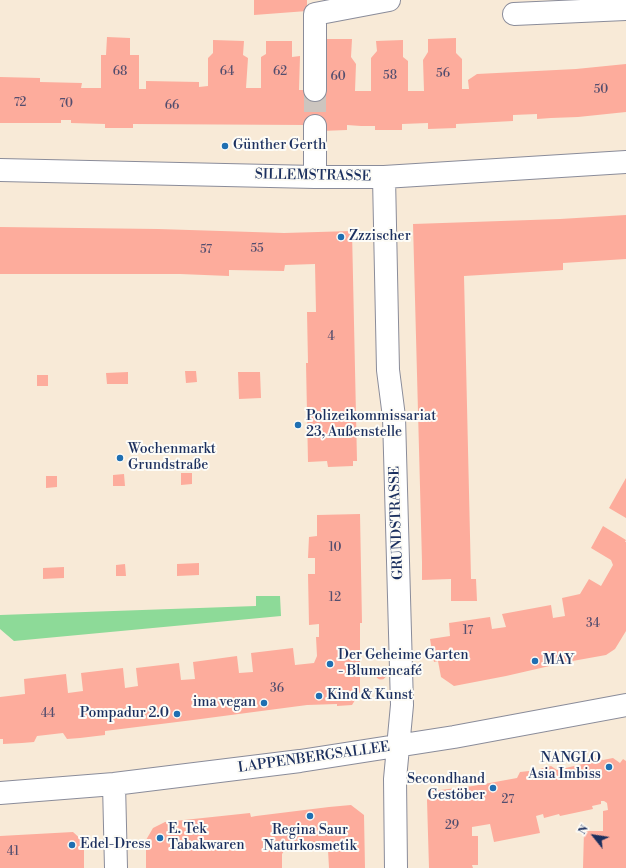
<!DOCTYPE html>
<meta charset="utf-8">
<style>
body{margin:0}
#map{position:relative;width:626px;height:868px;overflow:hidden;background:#f8ead7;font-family:"Libre Bodoni",serif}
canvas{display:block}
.north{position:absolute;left:574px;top:816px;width:40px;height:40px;-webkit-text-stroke:3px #fdfcf7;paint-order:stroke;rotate:300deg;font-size:11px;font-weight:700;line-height:16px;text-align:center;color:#1b2f5e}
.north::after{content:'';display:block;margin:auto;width:14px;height:18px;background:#1b2f5e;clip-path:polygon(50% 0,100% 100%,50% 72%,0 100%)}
</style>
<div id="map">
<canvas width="626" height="868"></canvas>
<div class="north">N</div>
</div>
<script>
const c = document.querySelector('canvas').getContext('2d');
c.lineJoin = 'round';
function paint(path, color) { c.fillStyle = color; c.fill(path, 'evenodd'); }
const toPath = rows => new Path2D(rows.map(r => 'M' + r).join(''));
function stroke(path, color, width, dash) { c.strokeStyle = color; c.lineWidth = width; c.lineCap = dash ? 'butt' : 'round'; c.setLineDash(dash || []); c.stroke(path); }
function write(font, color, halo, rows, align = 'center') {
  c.font = font + ' "Libre Bodoni",serif'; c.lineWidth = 4; c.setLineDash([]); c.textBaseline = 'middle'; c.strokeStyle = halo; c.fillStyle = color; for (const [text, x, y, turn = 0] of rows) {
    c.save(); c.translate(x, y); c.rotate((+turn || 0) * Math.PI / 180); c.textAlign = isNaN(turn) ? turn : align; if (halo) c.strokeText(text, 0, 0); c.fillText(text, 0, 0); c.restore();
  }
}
const green = toPath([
 [256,596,280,596,281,616,14,641,0,629,0,615,256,606]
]);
const building = toPath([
 [254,0,307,0,307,11,254,15],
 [107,37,130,38,130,55,139,55,139,89,146,89,146,81,199,82,199,87,208,86,208,58,213,53,213,40,244,41,243,55,248,58,246,88,261,88,261,57,266,54,266,41,292,41,292,57,300,56,299,90,308,90,324,39,352,39,351,57,356,64,355,91,371,91,371,58,377,51,376,41,403,40,403,57,408,61,408,91,424,91,423,60,428,52,428,39,456,38,456,53,462,59,462,89,469,89,468,80,477,74,576,69,626,64,626,112,578,117,551,118,537,119,537,114,513,115,513,121,456,124,456,128,428,129,428,123,402,124,402,130,375,130,375,126,361,126,347,125,347,130,321,131,308,125,133,124,133,128,105,128,105,124,71,123,71,120,61,120,61,123,0,123,0,77,40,78,40,82,82,83,81,88,101,88,101,55,106,55],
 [626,215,626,259,563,263,563,270,464,276,471,579,476,579,477,601,451,601,451,579,422,580,422,562,413,224,560,219],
 [0,227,158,229,284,233,352,231,357,461,353,461,353,466,328,467,327,461,308,462,306,363,308,363,307,312,316,312,315,264,285,265,284,271,229,270,229,276,180,274,0,274],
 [185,371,196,371,197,382,186,383],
 [128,372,128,384,107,384,106,373],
 [238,372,260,372,261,398,239,399],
 [37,375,48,375,48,386,37,386],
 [181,473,192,473,192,484,181,485],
 [124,474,125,486,113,486,113,475],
 [46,476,57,476,57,487,46,488],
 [626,478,626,518,609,508],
 [360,514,362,623,360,623,360,692,352,705,337,706,337,704,307,705,193,720,105,731,105,735,80,738,67,739,63,733,37,736,34,742,22,743,3,744,3,739,0,739,0,697,25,694,24,679,66,674,68,693,83,691,81,673,123,668,125,688,138,686,136,668,179,663,181,680,195,679,193,662,237,656,239,673,253,672,251,653,293,648,295,665,314,663,317,656,316,637,319,637,319,624,309,625,308,574,315,574,315,558,308,558,309,537,317,536,317,515],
 [603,526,626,540,625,542,626,542,626,631,615,649,606,655,567,662,506,676,454,686,441,677,438,661,434,662,430,639,450,636,449,623,490,617,492,629,506,627,502,614,551,605,553,618,565,616,562,598,580,594,589,579,601,586,613,565,611,560,591,548],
 [199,563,199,575,177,576,177,564],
 [125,564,126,576,116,576,116,565],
 [64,567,64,578,43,579,43,568],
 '375.5 674a5.5 5.5 0 1 1 11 0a5.5 5.5 0 1 1-11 0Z',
 [598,758,603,760,613,758,620,763,623,759,626,761,626,868,583,868,584,831,603,831,603,811,608,810,607,803,604,801,601,801,601,804,592,806,593,809,560,816,559,814,544,818,543,814,536,816,540,833,494,842,490,824,472,827,472,836,478,836,478,865,472,865,473,868,429,868,427,800,432,791,473,786,517,778,520,772,529,771,536,775,540,769,551,766,557,770,587,763,590,759],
 [351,805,364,815,365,868,329,868,328,850,322,845,286,848,282,854,282,868,146,868,146,840,153,828,165,822,250,813,251,817,256,816,329,807],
 [73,832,84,842,84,868,0,868,0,836]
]);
const minorTunnel = toPath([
 [315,90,315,126]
]);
const minor = toPath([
 [514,14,626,9],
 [315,90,315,14,389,0],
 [315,126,315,177],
 [0,170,315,177,384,177,626,162],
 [384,177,388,370,394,417,402,705,395,779,396,868],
 [114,784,116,868],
 [0,793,114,784,300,761,454,737,626,705]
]);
const markers = [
 [225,146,4,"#1f6fb2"],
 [341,237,4,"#1f6fb2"],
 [298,425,4,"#1f6fb2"],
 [120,458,4,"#1f6fb2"],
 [535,661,4,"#1f6fb2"],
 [330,664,4,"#1f6fb2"],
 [319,696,4,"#1f6fb2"],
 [264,703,4,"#1f6fb2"],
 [177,714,4,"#1f6fb2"],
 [609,767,4,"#1f6fb2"],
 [493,788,4,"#1f6fb2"],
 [310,816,4,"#1f6fb2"],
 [160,838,4,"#1f6fb2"],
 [72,845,4,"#1f6fb2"]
];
const numberNames = [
 ["68",120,72],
 ["64",227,72],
 ["62",280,72],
 ["56",443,74],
 ["58",390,76],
 ["60",338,77],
 ["50",601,90],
 ["72",20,103],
 ["70",66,104],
 ["66",172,106],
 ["55",257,249],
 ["57",206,250],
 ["4",331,337],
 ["10",335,548],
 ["12",335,598],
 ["34",593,624],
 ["17",468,631],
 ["36",277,689],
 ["44",48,714],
 ["27",508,800],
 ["29",452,826],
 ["41",13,852]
];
const poiNames = [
 ["Günther Gerth",233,146],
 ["Zzzischer",349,237],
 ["Polizeikommissariat",306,417],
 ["23, Außenstelle",306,433],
 ["Wochenmarkt",128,450],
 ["Grundstraße",128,466],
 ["Der Geheime Garten",338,656],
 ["- Blumencafé",338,672],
 ["MAY",543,661],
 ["Kind & Kunst",327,696],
 ["ima vegan",256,703,"right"],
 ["Pompadur 2.0",169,714,"right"],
 ["NANGLO",601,759,"right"],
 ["Asia Imbiss",601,775,"right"],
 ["Secondhand",485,780,"right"],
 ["Gestöber",485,796,"right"],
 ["E. Tek",168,830],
 ["Tabakwaren",168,846],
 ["Regina Saur",310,831,"center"],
 ["Naturkosmetik",310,847,"center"],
 ["Edel-Dress",80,845]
];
const streetNames = [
 ["SILLEMSTRASSE",313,176,1],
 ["GRUNDSTRASSE",397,523,-92],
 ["LAPPENBERGSALLEE",314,758,-8]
];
paint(green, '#8dda98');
paint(building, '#fdac9c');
stroke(minorTunnel, '#ccc5bf', 22, [22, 11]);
stroke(minor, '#8a8c9a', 24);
stroke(minor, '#fff', 22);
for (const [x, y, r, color] of markers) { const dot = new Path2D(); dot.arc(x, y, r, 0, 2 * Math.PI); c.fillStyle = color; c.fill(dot); stroke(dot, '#fdfcf7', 1.5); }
write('12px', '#544e6e', null, numberNames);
write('14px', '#1b2f5e', '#fdfcf7', poiNames, 'left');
write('14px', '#1b2f5e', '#fdfcf7', streetNames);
</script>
